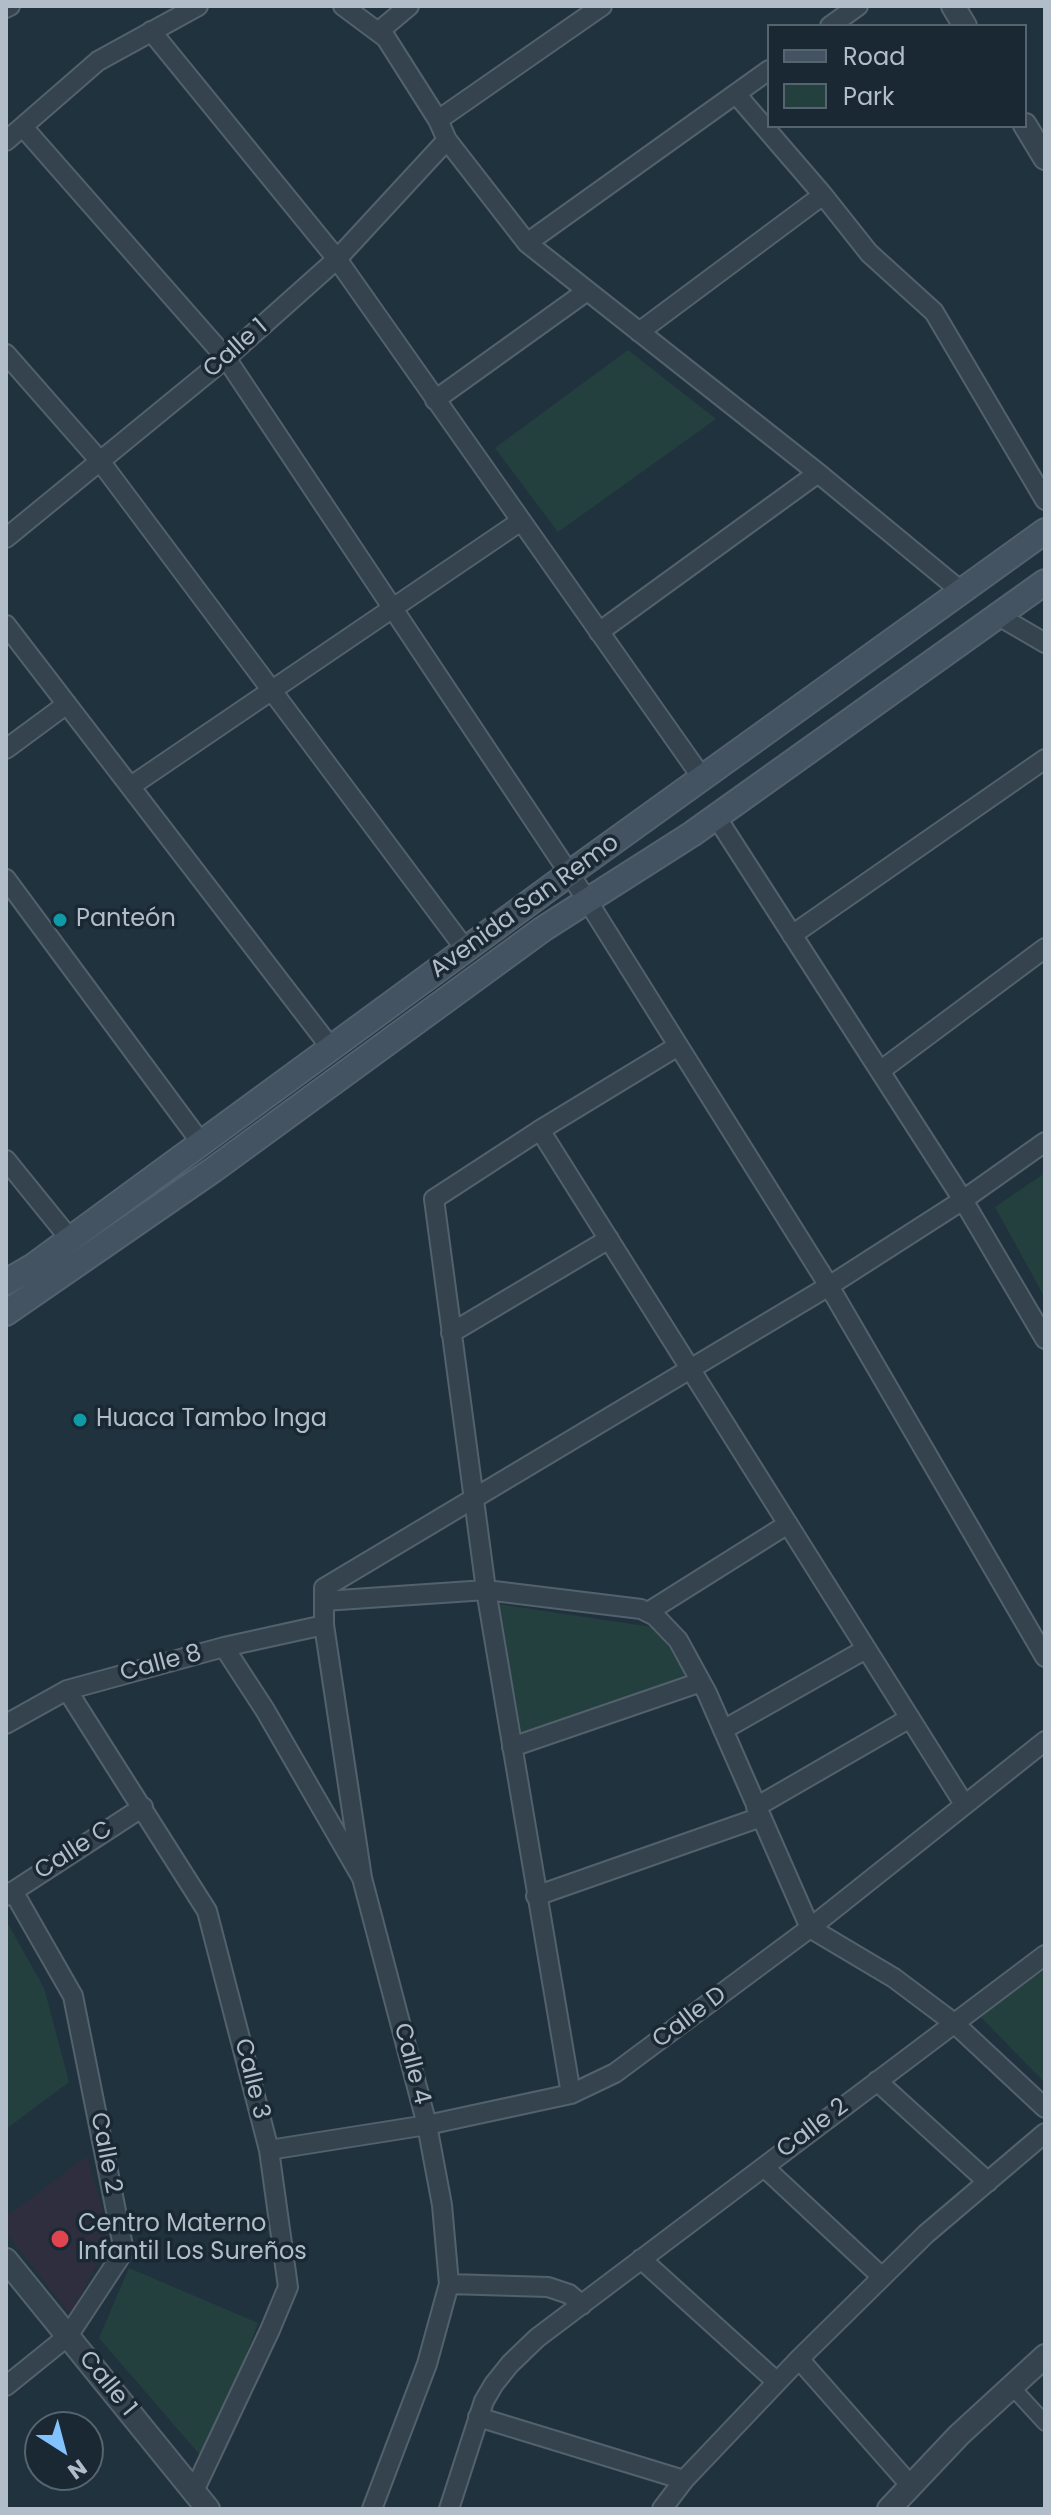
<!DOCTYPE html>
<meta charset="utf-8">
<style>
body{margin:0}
#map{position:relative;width:1051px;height:2515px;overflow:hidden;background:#21323f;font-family:Poppins,sans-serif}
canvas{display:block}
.frame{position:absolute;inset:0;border:8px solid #b1beca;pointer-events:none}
.legend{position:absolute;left:767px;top:24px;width:260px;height:104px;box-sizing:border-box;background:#1a2834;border:2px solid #566470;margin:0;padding:10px 14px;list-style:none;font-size:24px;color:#b1beca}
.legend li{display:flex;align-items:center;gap:16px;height:40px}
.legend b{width:40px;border:2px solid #566470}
.north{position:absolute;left:24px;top:2411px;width:80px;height:80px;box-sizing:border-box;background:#1a2834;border:2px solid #566470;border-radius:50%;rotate:144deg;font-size:22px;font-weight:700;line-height:32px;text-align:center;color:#b1beca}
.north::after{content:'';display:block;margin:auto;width:28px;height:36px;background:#81c2ff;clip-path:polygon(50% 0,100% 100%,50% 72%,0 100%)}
</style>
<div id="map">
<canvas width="1051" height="2515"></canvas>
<div class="frame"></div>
<ul class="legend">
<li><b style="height:10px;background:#435362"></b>Road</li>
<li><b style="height:22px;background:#23403f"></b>Park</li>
</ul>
<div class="north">N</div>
</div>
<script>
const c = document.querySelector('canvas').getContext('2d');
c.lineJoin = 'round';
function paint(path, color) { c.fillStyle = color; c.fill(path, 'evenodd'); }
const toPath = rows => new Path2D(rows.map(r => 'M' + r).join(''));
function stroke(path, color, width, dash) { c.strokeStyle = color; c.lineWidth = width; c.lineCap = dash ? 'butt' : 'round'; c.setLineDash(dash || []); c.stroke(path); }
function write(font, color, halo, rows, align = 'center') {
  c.font = font + ' Poppins,sans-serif'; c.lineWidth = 7; c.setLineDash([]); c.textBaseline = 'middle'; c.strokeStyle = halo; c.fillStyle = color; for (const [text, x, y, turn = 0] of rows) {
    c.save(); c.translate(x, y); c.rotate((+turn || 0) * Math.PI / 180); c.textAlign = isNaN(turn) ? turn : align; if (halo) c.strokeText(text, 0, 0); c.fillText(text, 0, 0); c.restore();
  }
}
const medical = toPath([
 [87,2156,109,2233,108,2245,70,2314,6,2233,6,2217]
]);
const green = toPath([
 [628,350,716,419,558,532,495,448],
 [1045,1173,1045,1298,995,1207],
 [498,1604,652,1627,668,1646,688,1680,522,1736],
 [8,1924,44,1988,69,2082,6,2129,6,1926],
 [1045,1970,1045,2083,979,2015],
 [129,2268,258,2323,206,2462,99,2338]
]);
const pedestrian = toPath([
 [1011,2386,1045,2423]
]);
const minor = toPath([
 [343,6,386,38,438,120,447,140,527,243,818,473,961,591],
 [6,8,10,6],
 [830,26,858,6],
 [151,31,337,259,703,779],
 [378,32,409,6],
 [736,94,823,195,869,253,934,312,1045,500],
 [438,120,602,6],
 [23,127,226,358,587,900,829,1286,1045,1657],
 [6,141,98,61,198,6],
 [527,243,769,70],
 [639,332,823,195],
 [6,354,100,461,466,950],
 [435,400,587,291],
 [6,538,226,358,337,259,447,140],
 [997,615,1045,643],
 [6,625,331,1048],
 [599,632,818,473],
 [6,749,67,704],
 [131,786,521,521],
 [717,818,963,1200,1045,1339],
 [6,879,202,1144],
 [792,935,1045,759],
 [880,1071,1045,948],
 [540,1130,964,1804],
 [6,1160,70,1239],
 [451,1333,609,1239],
 [324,1601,486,1590,641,1609,655,1616,678,1640,707,1693,810,1928,894,1978,954,2023,1045,2108],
 [648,1612,788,1524],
 [224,1647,265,1710,362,1878,427,2125,442,2205,449,2284,427,2364,372,2509],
 [67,1690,207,1911,269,2150,288,2287,270,2330,194,2491],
 [6,1724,67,1690,224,1647,324,1625],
 [723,1730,866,1649],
 [512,1747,701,1682],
 [756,1807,910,1718],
 [362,1878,324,1625,324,1588,829,1286,963,1200,1045,1142],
 [6,1896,143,1807],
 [536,1896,761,1817],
 [877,2081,988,2182],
 [571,2094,486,1590,434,1199,540,1130,678,1046],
 [269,2150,427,2125,571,2094,615,2073,810,1928,1045,1741],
 [764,2167,882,2277],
 [641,2259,777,2382],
 [449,2284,548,2287,569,2294,582,2305],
 [799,2359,911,2486],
 [6,2386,68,2336,124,2251,73,1996,13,1891],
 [478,2417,684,2480],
 [449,2509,484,2401,494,2384,510,2364,537,2338,1045,1955],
 [662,2509,684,2480,799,2359,926,2234,1045,2133]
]);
const tertiary = toPath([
 [953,6,965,26],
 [1025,125,1045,158],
 [6,2260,208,2509],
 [889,2509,959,2435,1045,2356]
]);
const secondary = toPath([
 [6,1282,32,1267,570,873,1045,531],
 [6,1313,213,1170,543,929,692,834,1045,582]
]);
const markers = [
 [60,920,8,"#0f9aa8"],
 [80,1420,8,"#0f9aa8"],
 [60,2239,10,"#e0444e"]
];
const streetNames = [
 ["Calle 1",236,349,-41],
 ["Avenida San Remo",525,907,-36],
 ["Calle 8",161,1664,-15],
 ["Calle C",74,1851,-33],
 ["Calle D",690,2018,-37],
 ["Calle 4",411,2064,75],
 ["Calle 3",251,2079,76],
 ["Calle 2",813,2129,-37],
 ["Calle 2",105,2153,79],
 ["Calle 1",107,2384,51]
];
const poiNames = [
 ["Panteón",76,920],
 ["Huaca Tambo Inga",96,1420],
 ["Centro Materno",78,2225],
 ["Infantil Los Sureños",78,2253]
];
paint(medical, '#2e2e3f');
paint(green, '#23403f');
stroke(pedestrian, '#53616d', 18);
stroke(minor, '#53616d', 22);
stroke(tertiary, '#53616d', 26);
stroke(secondary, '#53616d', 28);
stroke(pedestrian, '#35434f', 14);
stroke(minor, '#35434f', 18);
stroke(tertiary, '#35434f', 22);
stroke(secondary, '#435362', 24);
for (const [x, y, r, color] of markers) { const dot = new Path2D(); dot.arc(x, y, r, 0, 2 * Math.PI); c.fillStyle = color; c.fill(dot); stroke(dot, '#1a2834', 3); }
write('24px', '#b1beca', '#1a2834', streetNames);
write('24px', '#b1beca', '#1a2834', poiNames, 'left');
</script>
